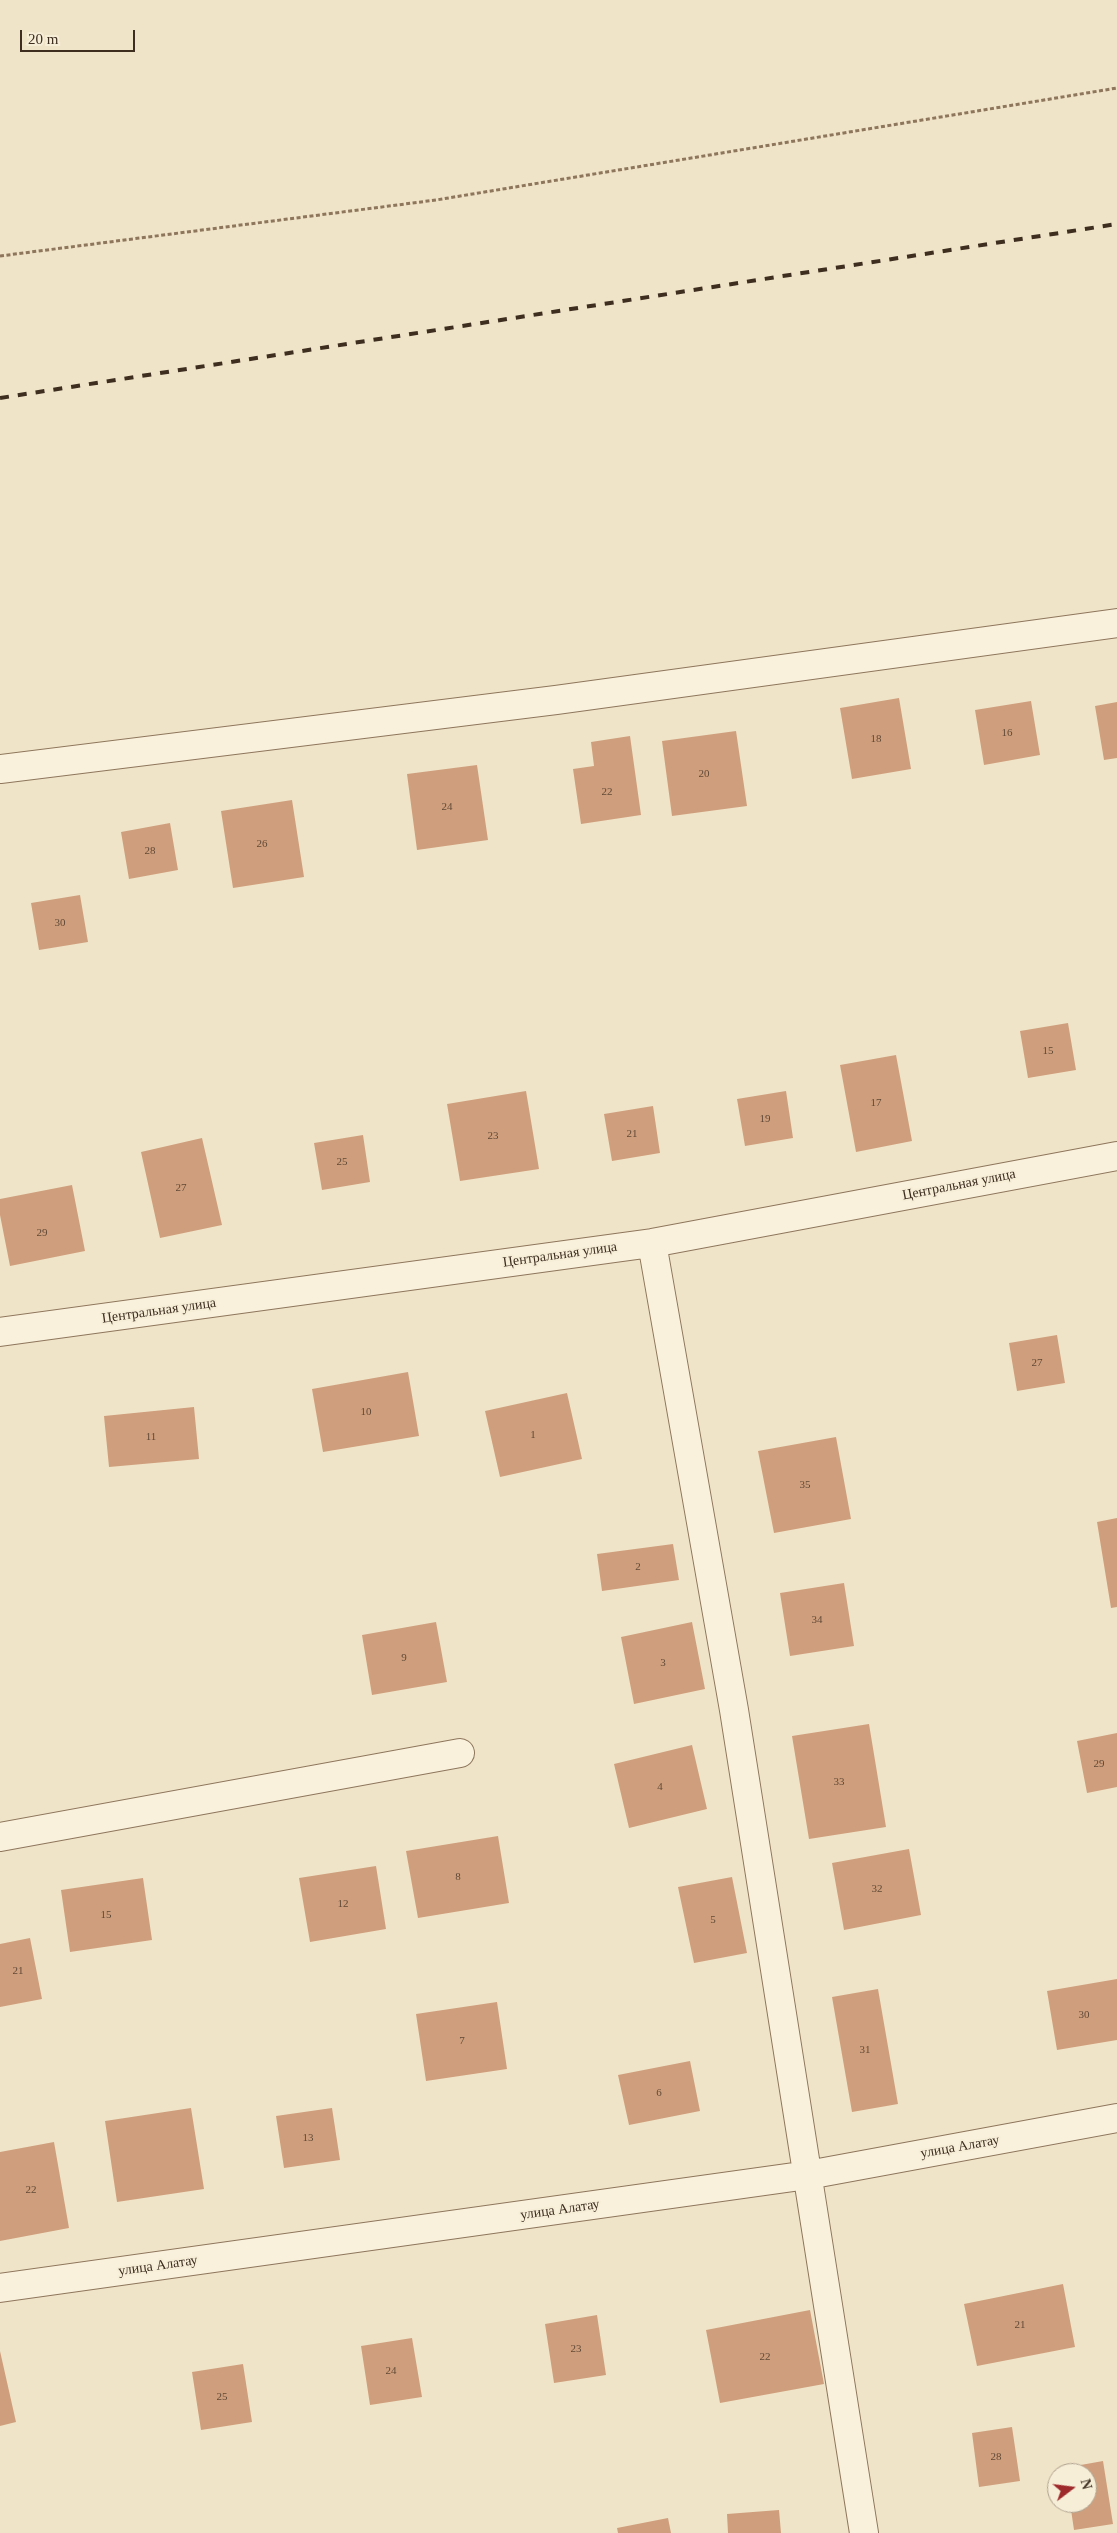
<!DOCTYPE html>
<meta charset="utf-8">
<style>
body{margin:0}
#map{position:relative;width:1117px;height:2533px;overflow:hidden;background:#f0e4c8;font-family:Georgia,serif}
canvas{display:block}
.north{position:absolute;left:1047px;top:2463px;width:50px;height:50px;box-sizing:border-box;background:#f7eed8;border:1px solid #ada18e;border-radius:50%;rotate:75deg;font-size:14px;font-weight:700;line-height:20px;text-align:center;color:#3d2e20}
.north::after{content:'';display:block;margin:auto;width:18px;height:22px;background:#9e2a2b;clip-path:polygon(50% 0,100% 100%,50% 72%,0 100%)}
.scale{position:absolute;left:20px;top:30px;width:115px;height:22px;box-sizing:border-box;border:2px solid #3d2e20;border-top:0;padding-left:6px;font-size:15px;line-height:18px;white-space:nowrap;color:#3d2e20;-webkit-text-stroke:4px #f7eed8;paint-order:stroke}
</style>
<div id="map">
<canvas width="1117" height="2533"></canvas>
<div class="north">N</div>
<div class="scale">20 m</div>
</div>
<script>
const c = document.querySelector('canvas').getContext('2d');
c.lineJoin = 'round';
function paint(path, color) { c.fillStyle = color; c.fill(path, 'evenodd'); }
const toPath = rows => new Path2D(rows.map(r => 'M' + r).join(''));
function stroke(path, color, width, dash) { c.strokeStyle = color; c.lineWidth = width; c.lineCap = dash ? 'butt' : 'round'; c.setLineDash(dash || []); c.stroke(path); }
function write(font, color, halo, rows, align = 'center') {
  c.font = font + ' Georgia,serif'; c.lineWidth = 4; c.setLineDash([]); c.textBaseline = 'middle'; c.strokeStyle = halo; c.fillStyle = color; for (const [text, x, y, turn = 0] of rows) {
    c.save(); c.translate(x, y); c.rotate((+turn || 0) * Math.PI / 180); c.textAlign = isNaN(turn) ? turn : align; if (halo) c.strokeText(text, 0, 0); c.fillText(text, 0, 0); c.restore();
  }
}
const building = toPath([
 [899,698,911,769,852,779,840,708],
 [1031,701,1040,755,984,765,975,710],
 [1117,702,1117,758,1104,760,1095,706],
 [736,731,747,806,672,816,662,741],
 [630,736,641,815,581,824,573,769,594,766,591,742],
 [477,765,488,840,417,850,407,774],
 [292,800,304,877,233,888,221,811],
 [170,823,178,870,129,879,121,832],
 [80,895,88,942,39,950,31,903],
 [1068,1023,1076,1070,1028,1078,1020,1031],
 [896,1055,912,1141,856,1152,840,1065],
 [526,1091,539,1169,460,1181,447,1104],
 [786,1091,793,1138,745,1146,737,1099],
 [653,1106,660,1153,612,1161,604,1114],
 [363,1135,370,1182,322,1190,314,1143],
 [202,1138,222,1225,160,1238,141,1152],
 [72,1185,85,1251,10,1266,0,1215,0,1199],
 [1057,1335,1065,1383,1017,1391,1009,1343],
 [408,1372,419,1436,323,1452,312,1389],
 [567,1393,582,1459,500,1477,485,1411],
 [194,1407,199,1459,109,1467,104,1416],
 [836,1437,851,1519,774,1533,758,1451],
 [1117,1518,1117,1607,1111,1608,1097,1522],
 [673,1544,679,1580,602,1591,597,1554],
 [844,1583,854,1646,790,1656,780,1593],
 [436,1622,447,1682,372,1695,362,1635],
 [692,1622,705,1689,634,1704,621,1637],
 [869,1724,886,1827,809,1839,792,1736],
 [1117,1733,1117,1787,1087,1793,1077,1741],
 [692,1745,707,1809,629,1828,614,1764],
 [498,1836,509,1903,418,1918,406,1851],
 [909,1849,921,1915,844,1930,832,1863],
 [376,1866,386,1929,310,1942,299,1878],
 [732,1877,747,1953,694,1963,678,1887],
 [143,1878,152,1940,70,1952,61,1890],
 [30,1938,42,1999,0,2007,0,1944],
 [1117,1979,1117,2040,1057,2050,1047,1991],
 [878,1989,898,2104,852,2112,832,1997],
 [497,2002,507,2069,426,2081,416,2014],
 [690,2061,700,2111,629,2125,618,2075],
 [191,2108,204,2189,117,2202,105,2121],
 [332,2108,340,2160,284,2168,276,2116],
 [54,2142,69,2228,0,2241,0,2152],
 [1063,2284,1075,2347,977,2366,964,2304],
 [810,2310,824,2384,720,2403,706,2330],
 [597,2315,606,2375,554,2383,545,2324],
 [412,2338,422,2397,370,2405,361,2346],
 [0,2351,16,2422,0,2426],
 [243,2364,252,2422,201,2430,192,2372],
 [1012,2427,1020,2481,979,2487,972,2433],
 [1103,2461,1113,2524,1074,2530,1070,2503,1087,2503,1087,2473,1065,2473,1064,2468],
 [779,2510,781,2533,728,2533,727,2514],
 [668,2518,671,2533,618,2533,617,2528]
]);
const path = toPath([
 [0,256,436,200,1117,88]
]);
const street = toPath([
 [0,769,556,700,1117,623],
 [652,1243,734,1710,864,2533],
 [0,1332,652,1243,1117,1156],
 [0,1837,460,1753],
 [0,2288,808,2175,1117,2118]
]);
const rail = toPath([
 [0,398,1117,224]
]);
const numberNames = [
 ["16",1007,733],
 ["18",876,739],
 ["20",704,774],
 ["22",607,792],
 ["24",447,807],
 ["26",262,844],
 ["28",150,851],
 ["30",60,923],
 ["15",1048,1051],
 ["17",876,1103],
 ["19",765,1119],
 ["21",632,1134],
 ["23",493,1136],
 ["25",342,1162],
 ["27",181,1188],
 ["29",42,1233],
 ["27",1037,1363],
 ["10",366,1412],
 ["1",533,1435],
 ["11",151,1437],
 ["35",805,1485],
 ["2",638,1567],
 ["34",817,1620],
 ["9",404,1658],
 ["3",663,1663],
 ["29",1099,1764],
 ["33",839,1782],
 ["4",660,1787],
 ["8",458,1877],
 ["32",877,1889],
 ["12",343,1904],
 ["15",106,1915],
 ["5",713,1920],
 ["21",18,1971],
 ["30",1084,2015],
 ["7",462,2041],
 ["31",865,2050],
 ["6",659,2093],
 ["13",308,2138],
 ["22",31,2190],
 ["21",1020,2325],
 ["23",576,2349],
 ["22",765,2357],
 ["24",391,2371],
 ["25",222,2397],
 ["28",996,2457]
];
const streetNames = [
 ["Центральная улица",959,1185,-11],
 ["Центральная улица",560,1255,-8],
 ["Центральная улица",159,1311,-8],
 ["улица Алатау",960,2147,-10],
 ["улица Алатау",560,2210,-8],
 ["улица Алатау",158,2266,-8]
];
paint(building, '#cf9f7d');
stroke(street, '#8d765c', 30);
stroke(path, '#8d765c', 3, [4, 2.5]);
stroke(street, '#faf1dc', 28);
stroke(rail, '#3d2e20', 4, [9, 9]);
write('11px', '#624a37', null, numberNames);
write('14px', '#3d2e20', '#f7eed8', streetNames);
</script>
